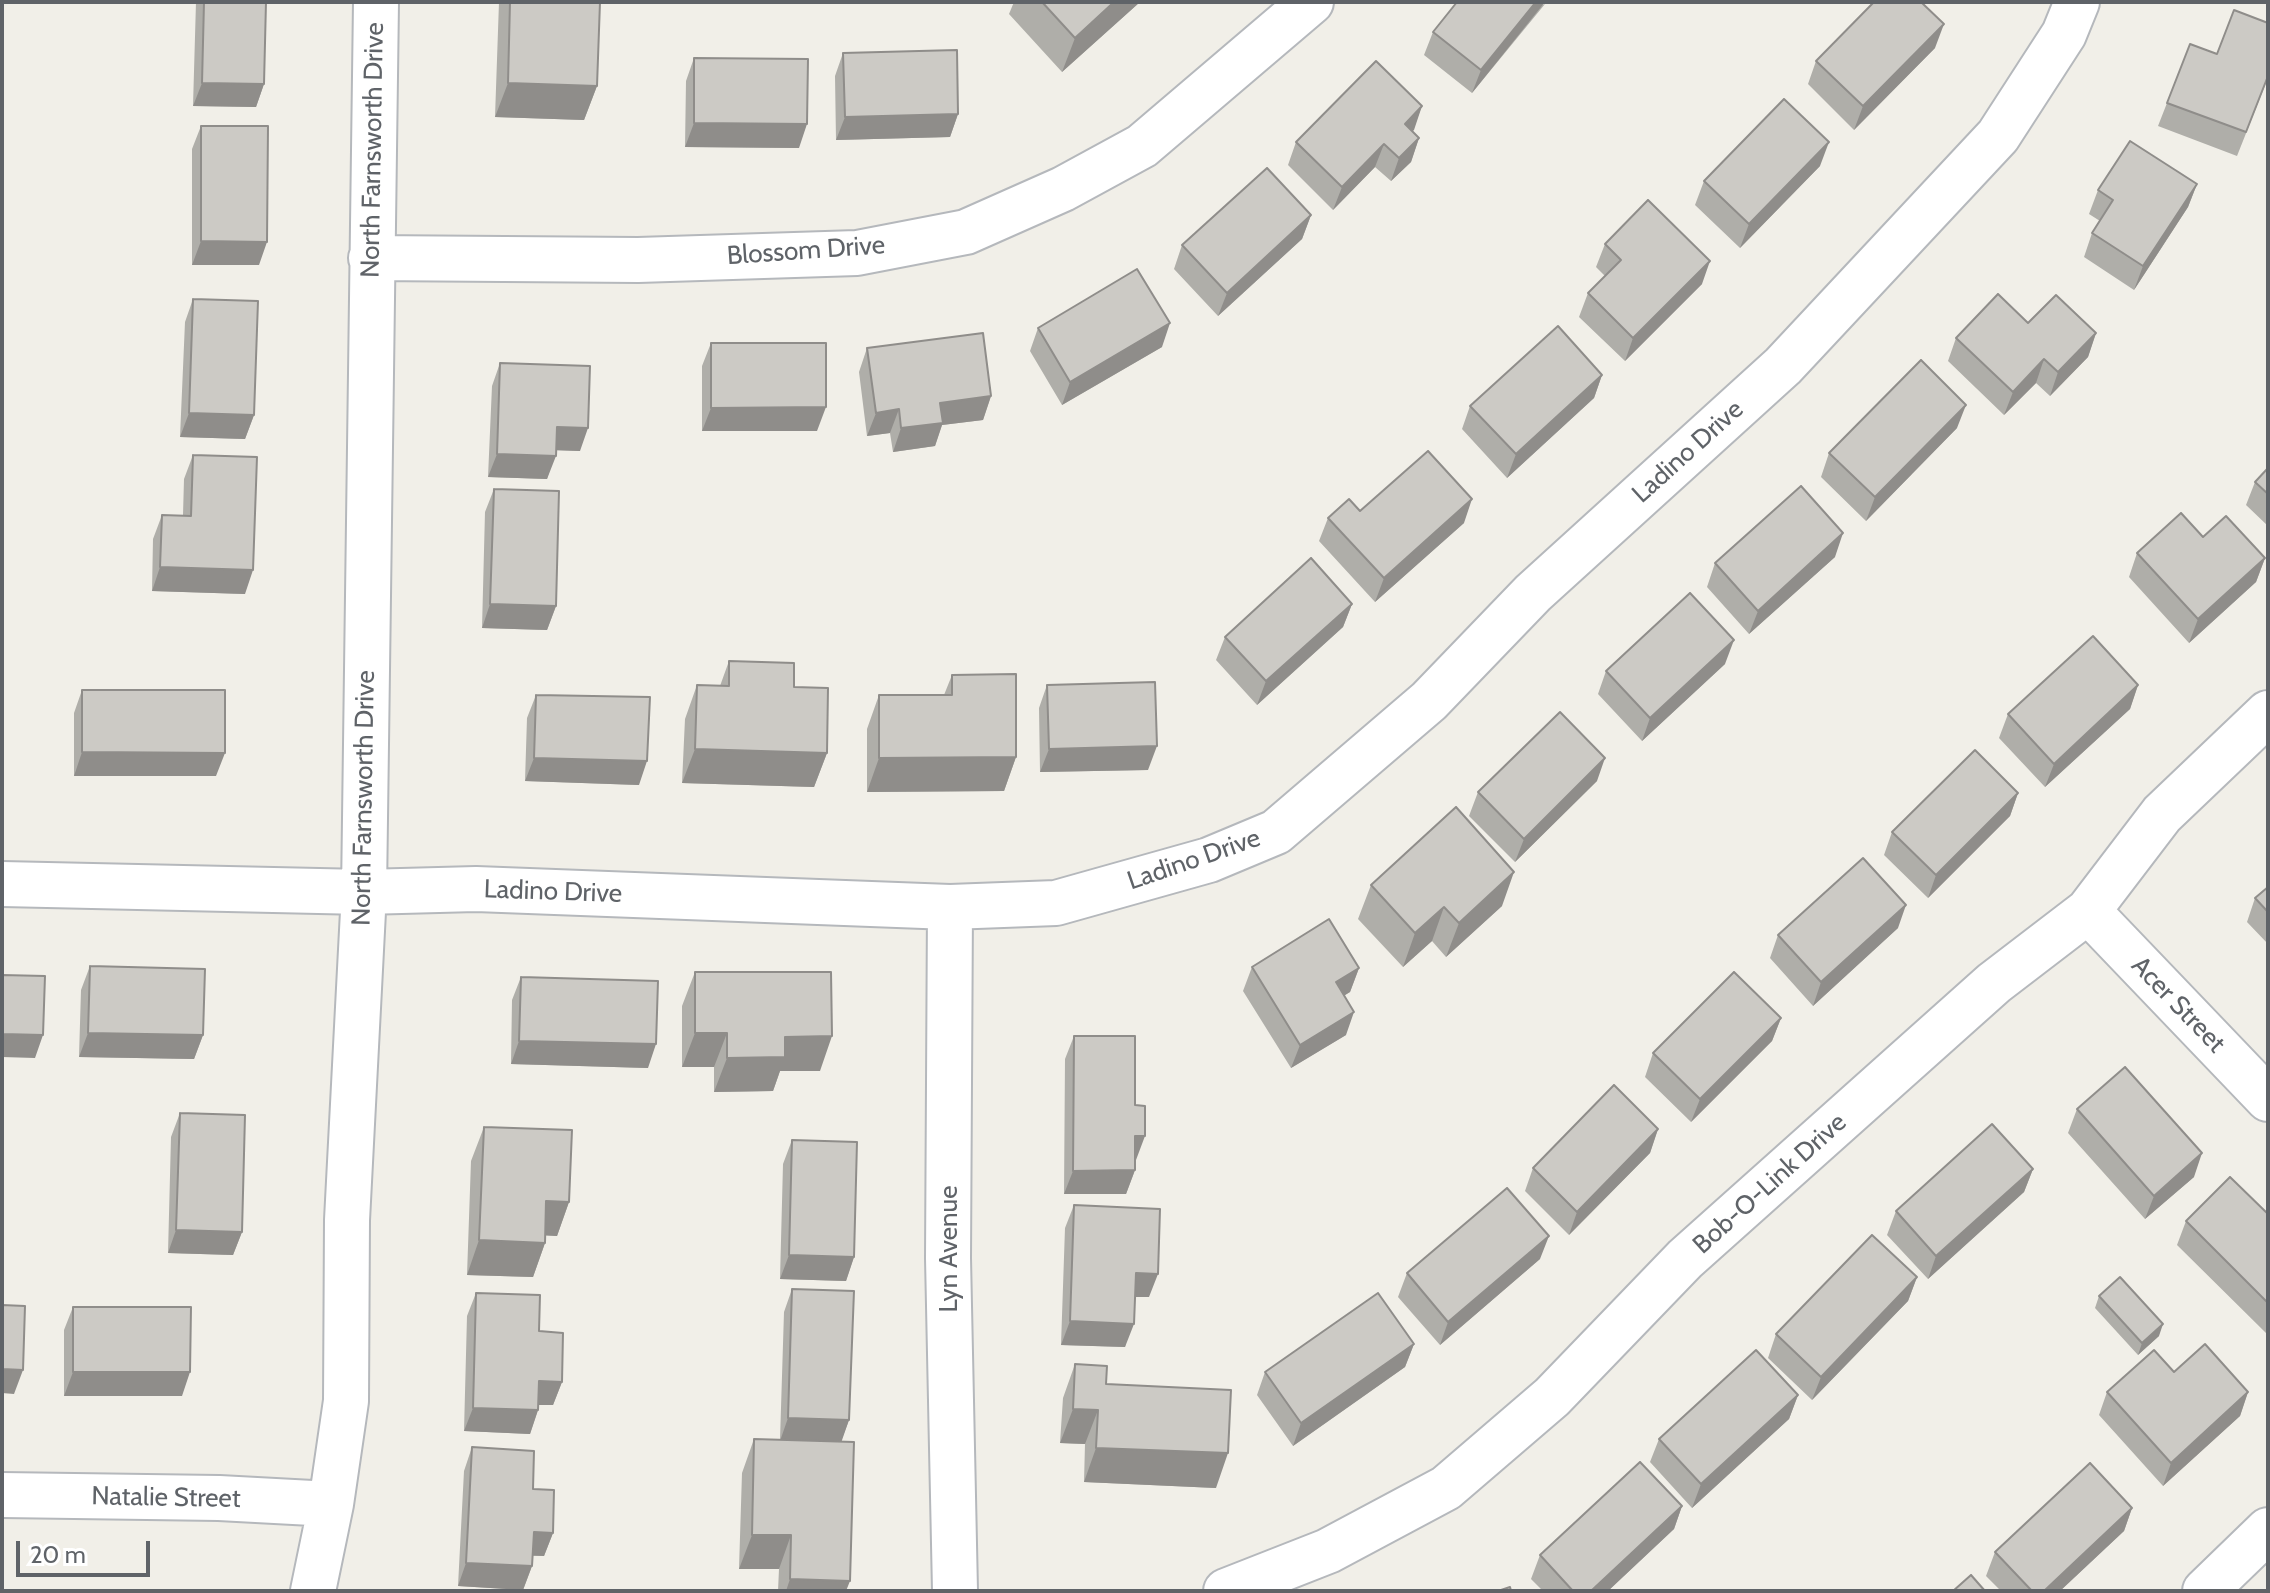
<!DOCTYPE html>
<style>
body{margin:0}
#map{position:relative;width:2270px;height:1593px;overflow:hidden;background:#f1efe8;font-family:Cabin,sans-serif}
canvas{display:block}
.frame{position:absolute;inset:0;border:4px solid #5f6368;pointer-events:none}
.scale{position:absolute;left:16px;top:1541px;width:134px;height:36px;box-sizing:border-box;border:4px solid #5f6368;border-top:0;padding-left:10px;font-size:24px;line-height:28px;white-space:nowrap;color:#5f6368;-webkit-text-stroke:6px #fff;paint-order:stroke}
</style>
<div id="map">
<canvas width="2270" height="1593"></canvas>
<div class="frame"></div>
<div class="scale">20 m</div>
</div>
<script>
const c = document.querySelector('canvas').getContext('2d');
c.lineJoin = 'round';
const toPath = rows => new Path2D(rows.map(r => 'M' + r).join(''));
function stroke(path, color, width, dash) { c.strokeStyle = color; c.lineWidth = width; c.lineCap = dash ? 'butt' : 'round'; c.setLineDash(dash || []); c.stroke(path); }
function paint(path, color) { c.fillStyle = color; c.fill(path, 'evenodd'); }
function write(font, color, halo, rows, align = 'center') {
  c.font = font + ' Cabin,sans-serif'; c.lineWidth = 7; c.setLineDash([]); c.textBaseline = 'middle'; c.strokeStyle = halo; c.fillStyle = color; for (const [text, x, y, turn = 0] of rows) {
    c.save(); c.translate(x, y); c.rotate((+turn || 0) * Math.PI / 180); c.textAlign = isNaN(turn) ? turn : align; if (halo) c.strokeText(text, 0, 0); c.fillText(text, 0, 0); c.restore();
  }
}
const minor = toPath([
 [371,258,638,260,857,253,966,232,1063,189,1142,146,1311,2],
 [2,884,364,892,476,889,950,907,1056,903,1209,860,1276,832,1429,701,1533,593,1783,366,1998,136,2064,34,2077,2],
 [950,907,948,1258,955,1591],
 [2088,911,2268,1099],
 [2,1495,219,1498,331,1504],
 [313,1591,331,1504,346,1401,347,1220,364,892,376,2],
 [1226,1591,1328,1551,1446,1488,1552,1397,1685,1259,1994,983,2088,911,2162,814,2268,713],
 [2205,1591,2268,1530]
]);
const wall = toPath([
 [196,2,266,2,264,84,256,107,193,106],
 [499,2,600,2,597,86,584,120,495,117],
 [1014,2,1140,2,1062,72,1009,14],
 [1545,4,1472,93,1424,55,1433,32],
 [1935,48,1854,130,1808,84,1816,61],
 [843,53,958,114,950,137,836,140,835,76],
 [2217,54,2268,78,2237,156,2158,126,2167,103],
 [694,58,799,148,685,147,686,81],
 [1422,106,1412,131,1419,138,1411,162,1391,181,1375,167,1333,210,1288,165,1296,142],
 [201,126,259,265,192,265,192,149],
 [1820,166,1740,248,1695,205,1704,181],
 [2197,184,2188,207,2134,290,2084,257,2092,233,2100,221,2089,214,2098,190],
 [1311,215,1302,239,1218,316,1174,269,1182,245],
 [1605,244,1702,284,1625,361,1579,317,1588,293,1605,276,1596,267],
 [193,299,254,415,245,439,180,437,185,322],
 [1038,328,1162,347,1062,405,1030,351],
 [2096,333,2088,357,2050,396,2036,383,2004,415,1948,361,1956,338],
 [711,343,817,431,702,431,702,366],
 [867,348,991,396,983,420,942,425,935,446,893,452,890,433,867,436,859,372],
 [500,363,580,451,556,450,547,479,488,477,492,386],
 [1602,375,1594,398,1507,478,1462,429,1470,406],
 [1957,428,1866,521,1821,477,1829,453],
 [193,455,245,594,152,591,153,539,162,515,183,515,184,479],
 [2268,468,2268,526,2246,505,2255,482],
 [494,489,556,606,547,630,482,628,485,512],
 [1360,511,1464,523,1375,602,1319,541,1328,518],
 [2203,537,2265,558,2256,582,2189,643,2129,577,2137,553],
 [1835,557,1749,634,1707,587,1715,563],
 [1352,604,1343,627,1257,705,1216,660,1225,637],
 [729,661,827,753,814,787,682,783,685,719,697,685,720,686],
 [1725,664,1642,741,1598,694,1606,671],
 [952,675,1016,757,1004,791,867,792,867,729,879,695,944,695],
 [1047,685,1148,770,1040,772,1039,708],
 [2138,685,2130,709,2045,787,1999,738,2008,714],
 [82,690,216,776,74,776,74,713],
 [536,695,639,785,525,781,527,718],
 [1597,781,1515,862,1469,816,1478,792],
 [2018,793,2010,816,1928,898,1884,855,1892,832],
 [1371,885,1502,906,1446,957,1432,941,1403,967,1358,919],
 [2268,887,2268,944,2247,922,2255,898],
 [1898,928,1813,1006,1770,958,1778,935],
 [90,966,203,1035,194,1059,79,1057,81,990],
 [1252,967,1359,968,1350,992,1344,995,1346,1035,1291,1068,1243,991],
 [695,972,820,1071,780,1071,773,1091,714,1092,714,1067,682,1067,682,1006],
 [521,977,648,1068,511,1064,512,1000],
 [1781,1018,1772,1041,1691,1122,1645,1077,1653,1053],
 [1074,1036,1135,1105,1136,1160,1135,1160,1135,1170,1126,1194,1064,1194,1065,1059],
 [2077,1109,2194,1177,2145,1219,2068,1133],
 [180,1113,242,1232,233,1255,168,1253,171,1137],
 [484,1127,569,1202,557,1236,545,1235,545,1243,533,1277,467,1275,471,1161],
 [1658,1129,1650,1153,1569,1235,1525,1191,1533,1168],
 [792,1140,854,1257,846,1281,780,1279,783,1164],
 [2033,1169,2024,1192,1928,1279,1887,1235,1896,1211],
 [1074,1205,1149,1297,1135,1297,1125,1347,1061,1345,1065,1228],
 [2268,1214,2268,1331,2266,1333,2177,1245,2186,1221],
 [1540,1259,1440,1345,1398,1297,1407,1273],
 [1917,1277,1908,1301,1812,1400,1768,1358,1776,1334],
 [792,1289,849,1420,841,1441,846,1591,778,1591,779,1569,739,1569,742,1473,754,1439,780,1440,784,1312],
 [476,1293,539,1331,562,1382,553,1405,538,1405,538,1410,530,1434,464,1431,467,1316],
 [2099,1296,2159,1336,2138,1355,2095,1308],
 [73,1307,182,1396,64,1396,64,1330],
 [1414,1344,1405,1367,1293,1446,1257,1395,1265,1372],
 [1075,1364,1106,1384,1216,1488,1084,1482,1085,1444,1060,1443,1063,1398],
 [2174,1372,2248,1392,2240,1416,2163,1486,2099,1415,2107,1392],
 [1798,1395,1789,1419,1692,1508,1650,1462,1659,1439],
 [472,1447,533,1489,553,1533,544,1556,532,1556,532,1566,523,1590,458,1586,464,1471],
 [1682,1506,1674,1529,1608,1591,1543,1591,1531,1579,1540,1555],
 [2132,1508,2124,1531,2060,1591,2001,1591,1986,1576,1995,1552]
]);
const shadedWall = toPath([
 [1114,2,1140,2,1062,72,1075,38],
 [1536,2,1545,2,1472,93,1481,70],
 [1944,24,1935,48,1854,130,1863,106],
 [202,83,264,84,256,107,193,106],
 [508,83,597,86,584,120,495,117],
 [1422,106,1414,130,1396,147,1405,124],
 [958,114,950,137,836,140,845,117],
 [694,123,807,124,799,148,685,147],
 [1419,138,1411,162,1391,181,1399,158],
 [1829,142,1820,166,1740,248,1749,224],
 [1384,144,1375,167,1333,210,1342,187],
 [2197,184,2188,207,2134,290,2143,266],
 [1311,215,1302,239,1218,316,1227,293],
 [201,241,267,242,259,265,192,265],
 [1710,261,1702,284,1625,361,1633,338],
 [1170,323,1162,347,1062,405,1070,382],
 [2096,333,2088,357,2050,396,2058,372],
 [2044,359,2036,383,2004,415,2013,392],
 [1602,375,1594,398,1507,478,1516,454],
 [991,396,983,420,942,425,935,446,893,452,901,428,940,403],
 [1966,405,1957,428,1866,521,1875,497],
 [826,407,817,431,702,431,711,408],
 [899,409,890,433,867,436,876,413],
 [189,413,254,415,245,439,180,437],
 [557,427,588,428,580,451,548,450],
 [497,454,556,456,547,479,488,477],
 [1472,499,1464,523,1375,602,1384,578],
 [1843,533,1835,557,1749,634,1758,611],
 [2265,558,2256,582,2189,643,2198,619],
 [160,567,253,570,245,594,152,591],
 [490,604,556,606,547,630,482,628],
 [1352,604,1343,627,1257,705,1266,681],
 [1734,640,1725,664,1642,741,1650,718],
 [2138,685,2130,709,2045,787,2054,764],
 [1157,746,1148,770,1040,772,1049,749],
 [695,749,827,753,814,787,682,783],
 [82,752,225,753,216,776,74,776],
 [1016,757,1004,791,867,792,879,758],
 [534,758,647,761,639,785,525,781],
 [1605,758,1597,781,1515,862,1524,839],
 [2018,793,2010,816,1928,898,1936,875],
 [1514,872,1502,906,1446,957,1459,923],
 [1906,905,1898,928,1813,1006,1821,982],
 [1444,907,1432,941,1403,967,1415,933],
 [1359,968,1350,992,1328,1006,1336,982],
 [1354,1012,1346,1035,1291,1068,1300,1045],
 [1781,1018,1772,1041,1691,1122,1700,1099],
 [88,1033,203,1035,194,1059,79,1057],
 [695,1033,727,1033,714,1067,682,1067],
 [2,1034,43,1035,35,1058,2,1057],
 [832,1036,820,1071,780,1071,773,1091,714,1092,727,1058,785,1037],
 [519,1041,656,1044,648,1068,511,1064],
 [1658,1129,1650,1153,1569,1235,1577,1212],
 [1135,1136,1145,1136,1136,1160,1126,1159],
 [2202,1153,2194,1177,2145,1219,2154,1196],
 [2033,1169,2024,1192,1928,1279,1936,1256],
 [1135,1170,1126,1194,1064,1194,1073,1171],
 [546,1201,569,1202,557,1236,534,1235],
 [176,1230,242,1232,233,1255,168,1253],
 [1549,1236,1540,1259,1440,1345,1448,1322],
 [479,1240,545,1243,533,1277,467,1275],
 [789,1255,854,1257,846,1281,780,1279],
 [1136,1273,1158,1274,1149,1297,1127,1297],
 [1917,1277,1908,1301,1812,1400,1821,1377],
 [1070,1321,1134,1324,1125,1347,1061,1345],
 [2163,1324,2159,1336,2138,1355,2142,1343],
 [1414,1344,1405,1367,1293,1446,1301,1423],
 [2,1369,23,1370,14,1394,2,1393],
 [73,1372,190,1372,182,1396,64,1396],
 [539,1381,562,1382,553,1405,530,1405],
 [2248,1392,2240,1416,2163,1486,2171,1463],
 [1798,1395,1789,1419,1692,1508,1701,1484],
 [473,1408,538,1410,530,1434,464,1431],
 [1073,1409,1098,1410,1085,1444,1060,1443],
 [788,1418,849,1420,841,1443,780,1441],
 [1096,1448,1228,1453,1216,1488,1084,1482],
 [1682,1506,1674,1529,1608,1591,1591,1591],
 [2132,1508,2124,1531,2060,1591,2044,1591],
 [534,1532,553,1533,544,1556,525,1555],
 [752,1535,791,1535,779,1569,739,1569],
 [466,1563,532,1566,523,1590,458,1586],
 [790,1579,850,1581,846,1591,786,1591]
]);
const building = toPath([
 [204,2,266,2,264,84,202,83,204,2],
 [510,2,600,2,597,86,508,83,510,2],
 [1042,2,1114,2,1075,38,1042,2],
 [1457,2,1536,2,1481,70,1433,32,1457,2],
 [1874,2,1921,2,1944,24,1863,106,1816,61,1874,2],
 [2234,10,2268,23,2268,76,2246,132,2167,103,2190,44,2217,54,2234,10],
 [957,50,958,114,845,117,843,53,957,50],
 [694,58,808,59,807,124,694,123,694,58],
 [1376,61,1422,106,1405,124,1419,138,1399,158,1384,144,1342,187,1296,142,1376,61],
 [1784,99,1829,142,1749,224,1704,181,1784,99],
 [201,126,268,126,267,242,201,241,201,126],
 [2130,141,2197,184,2143,266,2092,233,2113,200,2098,190,2130,141],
 [1267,168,1311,215,1227,293,1182,245,1267,168],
 [1648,200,1710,261,1633,338,1588,293,1621,260,1605,244,1648,200],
 [1137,269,1170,323,1070,382,1038,328,1137,269],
 [1998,294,2028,323,2056,295,2096,333,2058,372,2044,359,2013,392,1956,338,1998,294],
 [193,299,258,301,254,415,189,413,193,299],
 [1558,326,1602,375,1516,454,1470,406,1558,326],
 [983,333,991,396,940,403,943,423,901,428,899,409,876,413,867,348,983,333],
 [711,343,826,343,826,407,711,408,711,343],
 [1921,360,1966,405,1875,497,1829,453,1921,360],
 [500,363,590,366,588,428,557,427,556,456,497,454,500,363],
 [1428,451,1472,499,1384,578,1328,518,1349,499,1360,511,1428,451],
 [193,455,257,457,253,570,160,567,162,515,191,516,193,455],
 [2268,468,2268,494,2255,482,2268,468],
 [1801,486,1843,533,1758,611,1715,563,1801,486],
 [494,489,559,491,556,606,490,604,494,489],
 [2181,513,2203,537,2226,516,2265,558,2198,619,2137,553,2181,513],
 [1311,558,1352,604,1266,681,1225,637,1311,558],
 [1690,593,1734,640,1650,718,1606,671,1690,593],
 [2093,636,2138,685,2054,764,2008,714,2093,636],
 [729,661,794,663,794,687,828,688,827,753,695,749,697,685,729,686,729,661],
 [1016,674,1016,757,879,758,879,695,952,695,952,675,1016,674],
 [1155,682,1157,746,1049,749,1047,685,1155,682],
 [82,690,225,690,225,753,82,752,82,690],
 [536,695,650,697,647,761,534,758,536,695],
 [1560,712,1605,758,1524,839,1478,792,1560,712],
 [1975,750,2018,793,1936,875,1892,832,1975,750],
 [1456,807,1514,872,1459,923,1444,907,1415,933,1371,885,1456,807],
 [1863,858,1906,905,1821,982,1778,935,1863,858],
 [2268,887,2268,912,2255,898,2268,887],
 [1329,919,1359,968,1336,982,1354,1012,1300,1045,1252,967,1329,919],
 [90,966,205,969,203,1035,88,1033,90,966],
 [695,972,831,972,832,1036,785,1037,785,1057,727,1058,727,1033,695,1033,695,972],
 [1734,972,1781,1018,1700,1099,1653,1053,1734,972],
 [2,975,45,976,43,1035,2,1034,2,975],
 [521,977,658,981,656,1044,519,1041,521,977],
 [1074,1036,1135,1036,1135,1105,1145,1106,1145,1136,1135,1136,1135,1170,1073,1171,1074,1036],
 [2125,1067,2202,1153,2154,1196,2077,1109,2125,1067],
 [1614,1085,1658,1129,1577,1212,1533,1168,1614,1085],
 [180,1113,245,1115,242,1232,176,1230,180,1113],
 [1992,1124,2033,1169,1936,1256,1896,1211,1992,1124],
 [484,1127,572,1130,569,1202,546,1201,545,1243,479,1240,484,1127],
 [792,1140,857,1142,854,1257,789,1255,792,1140],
 [2230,1177,2268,1214,2268,1303,2186,1221,2230,1177],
 [1507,1188,1549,1236,1448,1322,1407,1273,1507,1188],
 [1074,1205,1160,1209,1158,1274,1136,1273,1134,1324,1070,1321,1074,1205],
 [1872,1235,1917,1277,1821,1377,1776,1334,1872,1235],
 [2120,1277,2163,1324,2142,1343,2099,1296,2120,1277],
 [792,1289,854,1291,849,1420,788,1418,792,1289],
 [476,1293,540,1295,539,1331,563,1333,562,1382,539,1381,538,1410,473,1408,476,1293],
 [1378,1293,1414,1344,1301,1423,1265,1372,1378,1293],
 [2,1305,25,1306,23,1370,2,1369,2,1305],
 [73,1307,191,1307,190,1372,73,1372,73,1307],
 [2205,1344,2248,1392,2171,1463,2107,1392,2154,1350,2174,1372,2205,1344],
 [1756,1350,1798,1395,1701,1484,1659,1439,1756,1350],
 [1075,1364,1107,1366,1106,1384,1231,1390,1228,1453,1096,1448,1098,1410,1073,1409,1075,1364],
 [754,1439,854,1442,850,1581,790,1579,791,1535,752,1535,754,1439],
 [472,1447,534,1451,533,1489,554,1490,553,1533,534,1532,532,1566,466,1563,472,1447],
 [1640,1462,1682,1506,1591,1591,1573,1591,1540,1555,1640,1462],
 [2090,1463,2132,1508,2044,1591,2032,1591,1995,1552,2090,1463],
 [1971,1575,1985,1591,1953,1591,1971,1575],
 [1510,1587,1511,1591,1498,1591,1510,1587]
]);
const streetNames = [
 ["North Farnsworth Drive",373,150,-89],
 ["Blossom Drive",806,251,-4],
 ["Ladino Drive",1688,452,-42],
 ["North Farnsworth Drive",364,798,-89],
 ["Ladino Drive",1194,860,-19],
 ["Ladino Drive",553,892,2],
 ["Acer Street",2178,1005,46],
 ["Bob-O-Link Drive",1770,1184,-42],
 ["Lyn Avenue",949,1249,-90],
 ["Natalie Street",166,1498,1]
];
stroke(minor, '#b5b8bc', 48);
stroke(minor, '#fff', 44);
paint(wall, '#afaea9');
paint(shadedWall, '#8f8d8a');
paint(building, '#cccac5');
stroke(building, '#8f8d8a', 2);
write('26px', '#5f6368', '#fff', streetNames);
</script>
